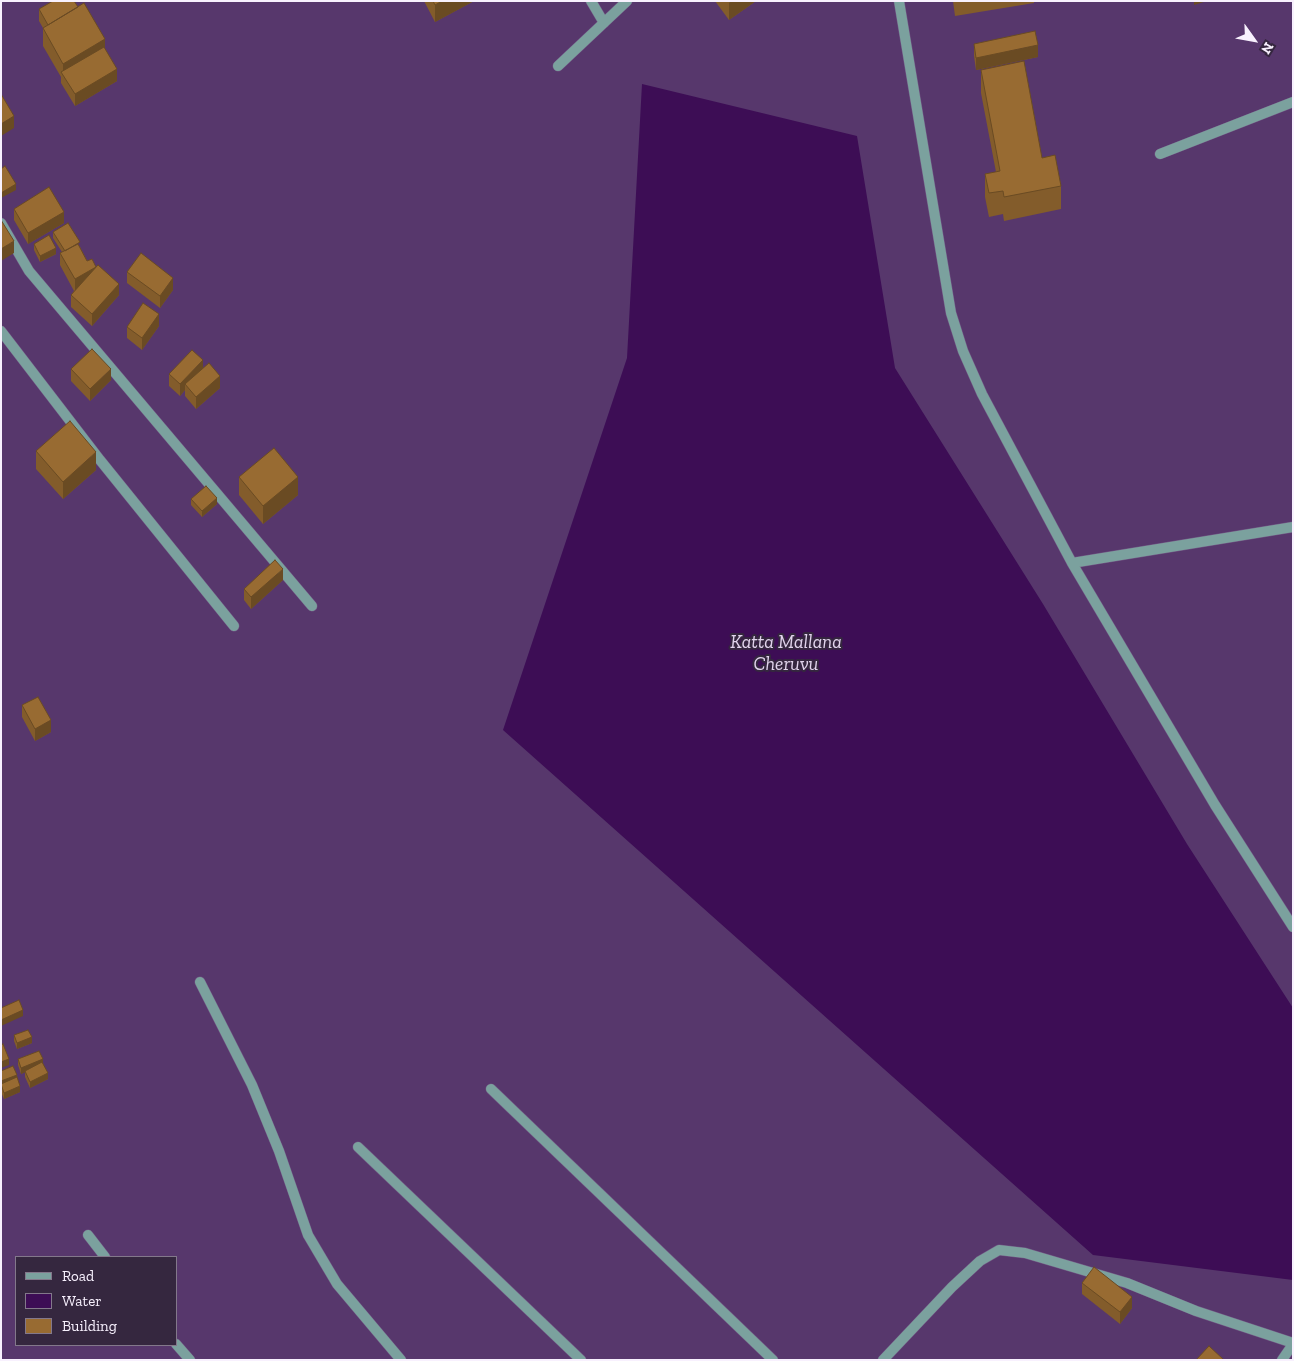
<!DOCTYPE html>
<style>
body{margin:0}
#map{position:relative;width:1294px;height:1361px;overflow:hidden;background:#57376c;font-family:"Zilla Slab",serif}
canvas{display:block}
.frame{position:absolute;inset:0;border:2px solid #f8f1fe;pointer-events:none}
.legend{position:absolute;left:15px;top:1256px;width:162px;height:90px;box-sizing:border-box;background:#35273f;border:1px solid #83788b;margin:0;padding:6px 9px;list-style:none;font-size:15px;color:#f8f1fe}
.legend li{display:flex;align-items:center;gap:10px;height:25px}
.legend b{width:25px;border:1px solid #83788b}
.north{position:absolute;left:1229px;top:15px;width:50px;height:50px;-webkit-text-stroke:4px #35273f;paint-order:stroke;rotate:122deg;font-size:14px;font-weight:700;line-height:20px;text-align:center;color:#f8f1fe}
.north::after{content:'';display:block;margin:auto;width:18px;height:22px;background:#f8f1fe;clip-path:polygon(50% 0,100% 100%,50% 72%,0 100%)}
</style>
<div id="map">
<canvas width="1294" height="1361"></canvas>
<div class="frame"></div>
<ul class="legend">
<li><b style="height:6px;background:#7ba19e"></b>Road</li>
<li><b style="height:14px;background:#3d0d55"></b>Water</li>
<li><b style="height:14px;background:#986b32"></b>Building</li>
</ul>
<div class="north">N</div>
</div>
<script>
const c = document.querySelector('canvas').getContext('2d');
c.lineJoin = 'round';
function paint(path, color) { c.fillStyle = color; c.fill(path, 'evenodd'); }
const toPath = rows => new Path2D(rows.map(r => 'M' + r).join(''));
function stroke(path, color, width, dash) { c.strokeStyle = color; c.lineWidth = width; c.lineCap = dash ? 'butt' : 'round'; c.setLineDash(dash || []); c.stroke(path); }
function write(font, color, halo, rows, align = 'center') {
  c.font = font + ' "Zilla Slab",serif'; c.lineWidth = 4; c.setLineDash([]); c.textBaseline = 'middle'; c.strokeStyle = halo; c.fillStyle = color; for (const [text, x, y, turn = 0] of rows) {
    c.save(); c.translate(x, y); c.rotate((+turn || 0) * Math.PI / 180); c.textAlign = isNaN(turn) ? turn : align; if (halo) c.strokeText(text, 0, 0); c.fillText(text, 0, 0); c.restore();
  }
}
const water = toPath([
 [642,84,857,136,895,368,1043,604,1187,844,1293,1008,1293,1280,1093,1255,503,730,627,358]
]);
const minor = toPath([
 [591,1,604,23],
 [899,1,951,313,963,351,982,394,1072,563,1215,805,1293,927],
 [558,66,627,1],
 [1160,154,1293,102],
 [1,223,29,271,312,606],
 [1,331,100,460,234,626],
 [1072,563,1293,527],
 [200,982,252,1085,279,1151,308,1235,337,1284,401,1360],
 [491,1089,773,1360],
 [358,1147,581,1360],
 [88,1235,105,1257],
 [176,1344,190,1360],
 [883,1360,952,1287,980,1261,999,1250,1025,1253,1127,1283,1196,1311,1293,1343],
 [1282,1360,1293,1344]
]);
const wall = toPath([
 [424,1,474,1,435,22],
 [715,1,756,1,729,20],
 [953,1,1034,1,1034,3,955,16],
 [39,9,105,50,117,81,75,106,61,83,61,77,43,46,43,28,39,21],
 [974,44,1038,57,976,70,974,56],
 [981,70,1061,186,1061,209,1004,221,1003,214,989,217,985,197,985,174,996,172,981,93],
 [14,209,64,223,28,244,14,220],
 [53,232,80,247,87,261,96,267,119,295,92,326,71,307,71,295,74,291,60,265,60,253,62,252,53,238],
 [34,244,56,254,40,262,34,250],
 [127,272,173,290,160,308,127,283],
 [159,326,142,350,127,338,127,327],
 [71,369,111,380,90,401,71,381],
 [203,369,220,388,196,409,185,396,185,390,180,396,169,386,169,374],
 [36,451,96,470,63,499,36,469],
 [239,477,298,495,263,524,239,495],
 [191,499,217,504,202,517,191,505],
 [283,580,251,609,244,600,244,589],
 [22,705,51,732,35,741,22,717],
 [14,1035,32,1043,17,1049,14,1041],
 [18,1059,43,1063,48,1079,30,1088,25,1077,25,1072,21,1074,18,1065],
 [1,1071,17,1078,20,1092,4,1099,1,1092],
 [1082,1283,1132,1308,1120,1324,1082,1294]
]);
const shadedWall = toPath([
 [442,1,474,1,435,22,435,5],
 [731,1,756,1,729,20,729,3],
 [1194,1,1207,1,1194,5],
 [105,39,105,56,63,75,63,64],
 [1038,45,1038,57,976,70,976,58],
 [117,69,117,81,75,106,75,94],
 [14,116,14,128,1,136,1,124],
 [16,184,16,190,1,198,1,193],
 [64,212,64,223,28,244,28,233],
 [14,241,14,253,1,261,1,249],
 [56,248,56,254,40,262,40,256],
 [96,267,75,291,75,279],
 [173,278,173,290,160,308,160,296],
 [119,284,119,295,92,326,92,314],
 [159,314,159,326,142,350,142,338],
 [203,360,203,371,185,384,185,390,180,396,180,384],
 [111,369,111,380,90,401,90,389],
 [220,376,220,388,196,409,196,397],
 [96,452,96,470,63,499,63,482],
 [298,477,298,495,263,524,263,506],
 [217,498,217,504,202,517,202,511],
 [283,569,283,580,251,609,251,597],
 [51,720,51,732,35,741,35,729],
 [23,1010,23,1016,1,1026,1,1020],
 [32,1037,32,1043,17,1049,17,1043],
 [9,1059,9,1065,1,1068,1,1062],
 [43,1059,43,1065,21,1074,21,1068],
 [48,1073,48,1079,30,1088,30,1082],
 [17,1075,17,1081,1,1086,1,1081],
 [20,1086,20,1092,4,1099,4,1093],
 [1132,1297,1132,1308,1120,1324,1120,1312]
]);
const building = toPath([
 [53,1,74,1,78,7,48,25,39,9,53,1],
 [433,1,442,1,435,5,433,1],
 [84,3,105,39,63,64,43,28,84,3],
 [1035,31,1038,45,976,58,974,44,1035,31],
 [104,47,117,69,75,94,61,72,104,47],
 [1024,61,1042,158,1055,155,1061,186,1004,197,1003,191,989,193,985,174,1000,171,981,70,1024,61],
 [1,94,14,116,1,124,1,94],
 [5,166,16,184,1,193,1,169,5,166],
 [49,187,64,212,28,233,14,209,49,187],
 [1,220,14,241,1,249,1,220],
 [68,223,80,242,65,251,53,232,68,223],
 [49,235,56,248,40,256,34,244,49,235],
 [78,244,87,261,92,259,96,267,75,279,60,253,78,244],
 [141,253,173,278,160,296,127,272,141,253],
 [98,265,119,284,92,314,71,295,98,265],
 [143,303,159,314,142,338,127,327,143,303],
 [92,349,111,369,90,389,71,369,92,349],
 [192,350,203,360,180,384,169,374,192,350],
 [209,363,220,376,196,397,185,384,209,363],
 [70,421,96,452,63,482,36,451,70,421],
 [274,448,298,477,263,506,239,477,274,448],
 [206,486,217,498,202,511,191,499,206,486],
 [275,560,283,569,251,597,244,589,275,560],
 [38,697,51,720,35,729,22,705,38,697],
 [19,1000,23,1010,1,1020,1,1008,19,1000],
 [28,1030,32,1037,17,1043,14,1035,28,1030],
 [3,1044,9,1059,1,1062,1,1045,3,1044],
 [39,1051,43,1059,21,1068,18,1059,39,1051],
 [42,1062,48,1073,30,1082,25,1071,42,1062],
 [13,1066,17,1075,1,1081,1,1071,13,1066],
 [17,1077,20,1086,4,1093,1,1084,17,1077],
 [1094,1267,1132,1297,1120,1312,1082,1283,1094,1267],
 [1209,1346,1224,1360,1196,1360,1209,1346]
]);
const waterNames = [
 ["Katta Mallana",786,643],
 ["Cheruvu",786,665]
];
paint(water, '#3d0d55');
stroke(minor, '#715583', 11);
stroke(minor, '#7ba19e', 10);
paint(wall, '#835c2b');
paint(shadedWall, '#6a4b23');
paint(building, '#986b32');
stroke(building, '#6a4b23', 1);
write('italic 19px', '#e2d4ed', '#35273f', waterNames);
</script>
